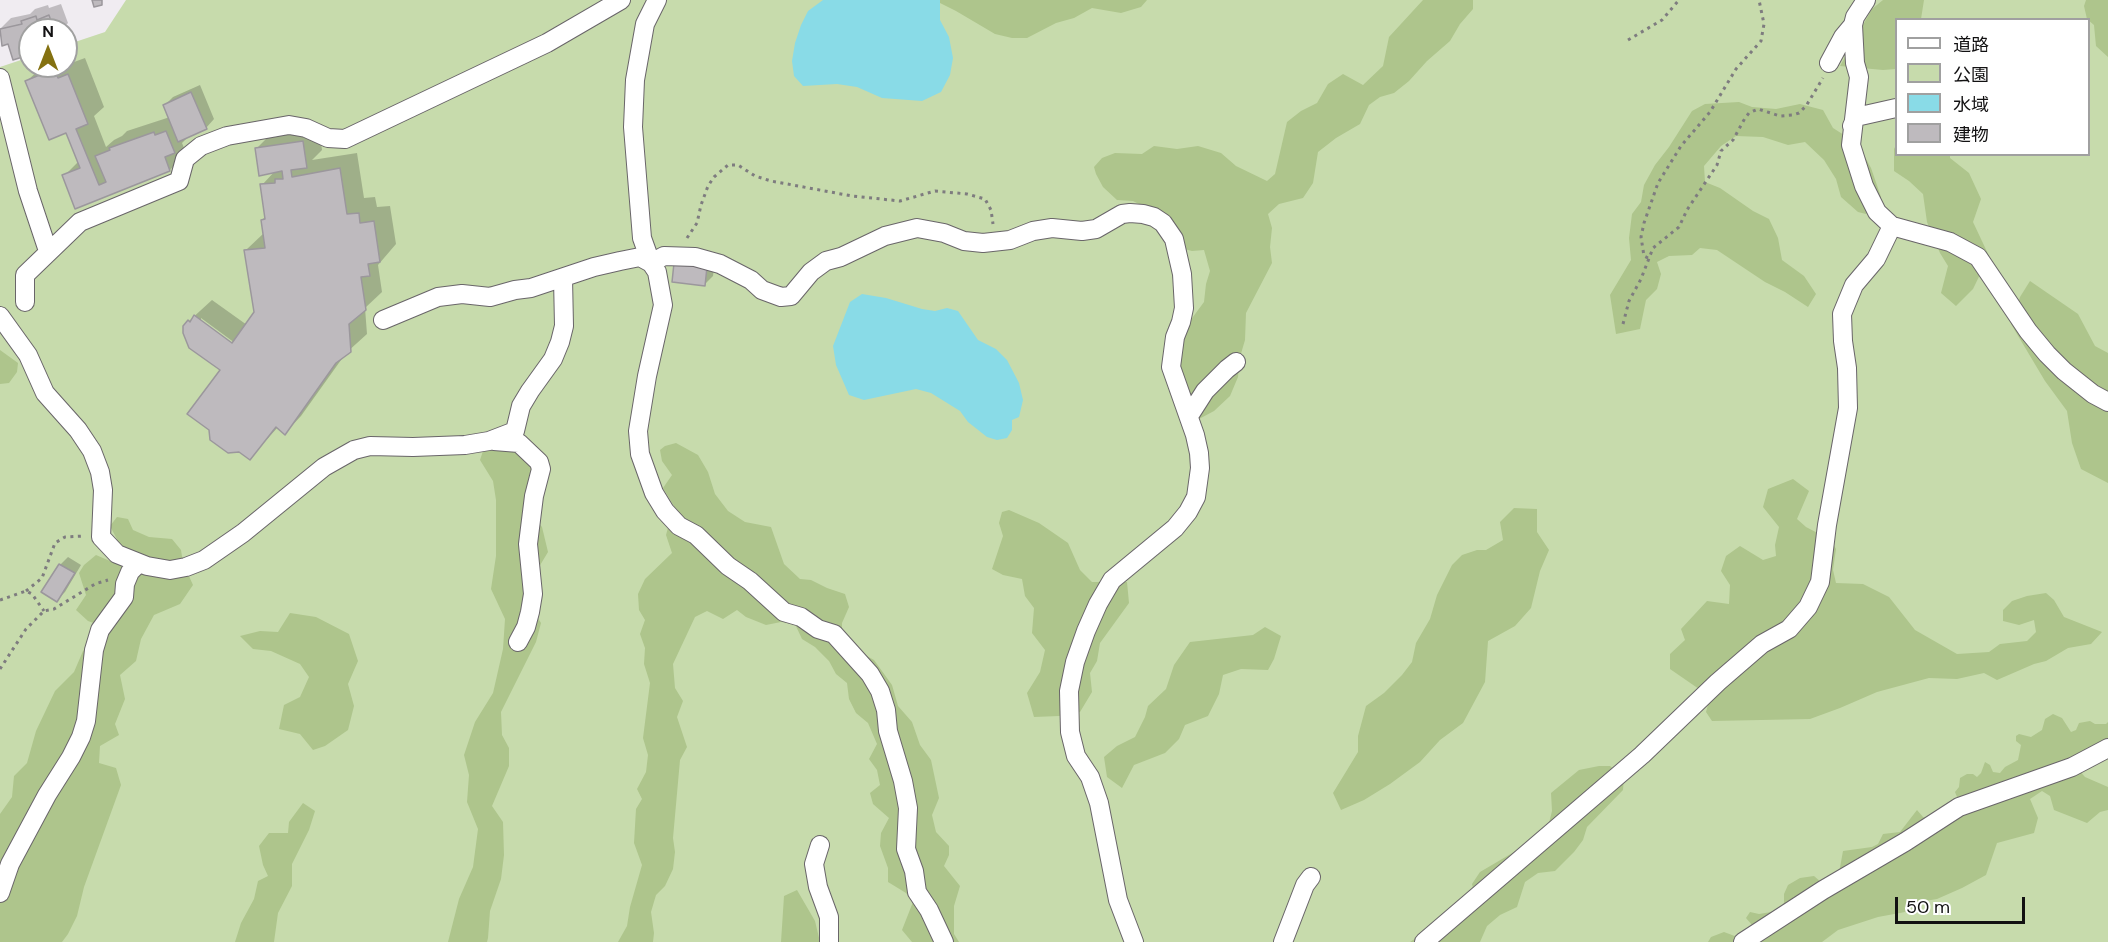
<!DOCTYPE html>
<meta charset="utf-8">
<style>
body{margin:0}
#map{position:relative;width:2108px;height:942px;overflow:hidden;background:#f0ecf1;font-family:"DM Sans","Noto Sans JP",sans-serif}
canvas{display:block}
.legend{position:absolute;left:1895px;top:18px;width:195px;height:138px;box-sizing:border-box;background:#fff;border:2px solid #a0a0a0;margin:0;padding:8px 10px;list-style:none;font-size:18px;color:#121112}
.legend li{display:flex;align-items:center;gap:12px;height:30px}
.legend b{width:30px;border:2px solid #a0a0a0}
.north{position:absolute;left:18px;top:18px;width:60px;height:60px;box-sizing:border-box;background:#fff;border:2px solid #a0a0a0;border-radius:50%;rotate:0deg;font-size:16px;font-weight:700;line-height:24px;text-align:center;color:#121112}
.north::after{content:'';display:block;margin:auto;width:21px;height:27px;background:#847111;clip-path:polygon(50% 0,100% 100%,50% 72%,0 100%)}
.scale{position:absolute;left:1895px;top:897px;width:130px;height:27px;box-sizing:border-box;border:3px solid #121112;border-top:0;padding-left:8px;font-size:18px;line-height:21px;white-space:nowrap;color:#121112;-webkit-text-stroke:4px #fff;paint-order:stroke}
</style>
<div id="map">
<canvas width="2108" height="942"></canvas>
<ul class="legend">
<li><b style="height:8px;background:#fff"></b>道路</li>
<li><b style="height:16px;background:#c7dbac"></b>公園</li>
<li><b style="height:16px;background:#89dbe7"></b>水域</li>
<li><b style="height:16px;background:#bebabe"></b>建物</li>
</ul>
<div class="north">N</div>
<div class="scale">50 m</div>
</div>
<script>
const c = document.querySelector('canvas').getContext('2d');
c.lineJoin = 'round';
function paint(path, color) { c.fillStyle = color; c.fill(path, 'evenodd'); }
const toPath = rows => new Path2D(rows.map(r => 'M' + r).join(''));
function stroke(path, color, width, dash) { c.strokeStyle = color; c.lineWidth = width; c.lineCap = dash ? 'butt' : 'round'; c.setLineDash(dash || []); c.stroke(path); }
const green = toPath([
 [126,0,2108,0,2108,942,0,942,0,67,30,57,30,66,66,66,66,45,105,32],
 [1896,20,2088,20,2088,154,1896,154]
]);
const forest = toPath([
 [934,0,1147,0,1141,7,1121,13,1092,8,1074,18,1056,23,1027,38,1012,38,995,34,956,11],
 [1423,0,1473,0,1473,9,1460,24,1450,41,1427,61,1409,81,1394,93,1380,97,1369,105,1360,124,1336,138,1318,152,1313,183,1303,198,1279,204,1268,214,1272,228,1270,247,1272,263,1246,313,1245,340,1240,357,1238,377,1230,396,1214,411,1199,419,1179,413,1173,393,1182,346,1190,321,1204,302,1206,284,1210,271,1204,250,1192,251,1169,245,1153,211,1133,201,1117,200,1103,187,1096,174,1094,167,1102,158,1115,153,1142,154,1154,146,1177,149,1198,146,1221,153,1236,166,1267,181,1275,174,1287,122,1301,111,1317,103,1328,84,1343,74,1363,85,1383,66,1389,37],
 [1883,0,1924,0,1921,19,1896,20,1895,38,1896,69,1883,70,1840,66,1872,9],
 [2086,0,2108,0,2108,57,2096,46,2094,25,2087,19,2084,6],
 [1739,102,1752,107,1776,109,1800,104,1823,110,1833,128,1858,144,1871,168,1881,197,1866,214,1858,212,1841,197,1836,179,1824,160,1805,142,1788,145,1763,137,1736,136,1721,146,1704,166,1705,182,1720,188,1753,211,1769,219,1778,238,1782,260,1804,276,1816,294,1808,307,1785,292,1765,282,1717,250,1700,248,1692,255,1669,256,1657,262,1661,274,1657,289,1646,300,1640,329,1616,334,1610,295,1631,260,1629,238,1632,214,1641,202,1644,185,1655,165,1669,147,1692,111,1705,104],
 [1896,145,1896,154,1950,155,1950,158,1969,173,1981,199,1973,222,1989,256,1973,289,1956,306,1941,293,1948,266,1940,253,1927,222,1923,194,1909,181,1894,171,1894,149],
 [2030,281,2078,314,2095,346,2108,353,2108,483,2081,469,2072,443,2067,411,2045,381,2011,324,2020,297],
 [0,350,18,363,17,372,9,383,0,384],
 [501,443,538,449,529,512,542,527,548,552,539,567,531,607,541,623,536,642,501,712,502,735,509,748,509,766,492,806,503,822,504,855,501,879,490,911,488,938,487,942,448,942,459,899,473,867,478,829,467,802,469,775,464,755,475,722,493,693,503,649,505,619,491,589,496,556,496,500,493,481,480,460,483,451],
 [676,443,698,455,708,472,715,494,728,511,745,522,771,527,784,564,800,579,811,580,827,588,845,594,849,607,842,623,842,640,856,650,874,660,892,685,898,706,912,722,920,745,931,760,939,798,932,815,936,832,949,846,949,855,944,866,960,886,954,906,954,934,959,942,912,942,902,930,913,902,906,893,888,882,888,868,880,846,881,833,889,818,873,804,870,793,880,785,877,770,869,759,877,744,868,723,856,713,849,699,847,683,836,674,829,661,815,647,802,639,795,624,781,622,766,625,746,617,737,610,723,619,707,611,695,617,673,664,675,688,683,701,677,717,687,747,680,760,673,838,675,852,673,869,665,886,656,895,651,912,654,933,653,942,618,942,627,926,630,907,642,865,634,843,636,809,642,799,637,789,646,772,648,755,643,738,650,683,644,664,645,648,640,634,645,620,639,610,638,594,645,579,672,553,666,535,674,506,663,488,672,475,662,461,660,450,665,446],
 [1793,479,1809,491,1797,519,1806,527,1831,540,1836,549,1833,570,1836,583,1863,584,1889,597,1915,630,1957,654,1989,652,2000,644,2027,641,2036,632,2034,620,2019,625,2003,621,2003,610,2012,601,2027,596,2046,593,2054,600,2064,617,2102,632,2091,644,2068,648,2046,661,2034,664,1997,680,1984,673,1957,679,1929,678,1877,692,1840,708,1810,719,1712,721,1706,712,1709,701,1699,689,1670,669,1670,654,1685,640,1681,629,1707,601,1729,604,1730,585,1721,571,1726,556,1740,546,1763,560,1776,556,1775,545,1779,527,1763,507,1768,489],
 [1514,508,1537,509,1537,532,1549,550,1540,571,1531,608,1515,626,1488,641,1485,682,1463,723,1440,740,1420,762,1390,784,1364,800,1341,810,1333,793,1358,752,1358,736,1366,706,1384,693,1402,675,1412,662,1416,643,1430,619,1437,595,1452,565,1462,555,1477,550,1486,550,1503,540,1500,522],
 [1009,510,1039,523,1068,543,1080,570,1092,582,1127,582,1129,603,1100,643,1097,661,1090,673,1092,692,1080,712,1059,716,1034,717,1027,693,1040,672,1045,650,1032,633,1034,608,1025,596,1022,579,1003,575,992,569,1003,536,999,523,1002,512],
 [117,517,128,519,133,530,149,537,172,539,181,550,183,563,193,585,180,604,154,615,141,639,136,661,120,675,125,699,115,724,119,735,100,746,99,763,116,768,121,785,84,887,77,916,68,934,62,942,0,942,0,814,12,797,14,776,27,763,36,731,55,691,74,672,83,651,107,628,88,621,76,610,86,595,79,573,84,565,96,555,110,561,121,547,110,526],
 [290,613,316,617,349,634,358,661,348,684,354,706,348,730,325,746,313,750,300,734,279,729,284,705,300,697,309,677,300,664,271,651,253,649,240,636,260,631,278,632],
 [1265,627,1281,636,1274,659,1268,670,1241,669,1223,675,1219,694,1208,716,1185,725,1179,739,1165,753,1134,765,1122,788,1107,777,1104,757,1117,746,1135,737,1145,717,1148,706,1166,689,1174,665,1190,642,1253,635],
 [2053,714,2062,718,2071,732,2076,730,2079,723,2090,721,2095,724,2106,724,2108,722,2108,759,2091,753,2078,769,2085,777,2108,787,2108,810,2100,812,2087,823,2054,810,2050,796,2042,791,2030,799,2038,818,2034,833,1997,843,1986,875,1962,888,1937,899,1919,902,1905,912,1878,917,1838,930,1822,942,1708,942,1711,937,1724,932,1740,938,1750,931,1752,925,1746,918,1750,912,1759,914,1777,911,1784,903,1784,894,1788,885,1800,878,1814,876,1822,883,1839,873,1843,851,1872,847,1878,844,1883,834,1900,832,1917,810,1923,817,1931,819,1959,802,1955,792,1959,787,1960,778,1967,774,1973,774,1977,777,1981,773,1985,762,1990,765,1993,772,2000,773,2005,767,2018,760,2021,745,2016,741,2016,736,2019,734,2031,737,2042,730,2045,719],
 [1599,766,1610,766,1624,777,1623,790,1587,827,1583,840,1574,852,1555,871,1538,873,1525,882,1517,907,1500,915,1487,926,1480,942,1410,942,1431,928,1464,918,1478,908,1472,884,1480,872,1531,842,1548,827,1552,811,1551,793,1579,770],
 [303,803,315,811,309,830,292,864,292,886,278,913,274,942,235,942,241,923,254,899,258,881,268,876,263,865,259,846,269,833,288,833,289,822],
 [797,890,815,921,820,942,781,942,784,896]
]);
const water = toPath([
 [823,0,940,0,940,20,949,37,953,58,950,75,941,92,922,101,882,98,857,87,837,84,803,86,794,76,792,61,795,43,801,25,808,11],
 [862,294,886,298,922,309,935,311,947,308,958,311,978,340,996,349,1007,360,1019,383,1023,400,1020,413,1019,417,1012,420,1012,430,1007,438,997,440,987,437,968,422,960,411,931,393,916,389,864,400,849,395,836,365,833,346,850,302]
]);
const shadow = toPath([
 [61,4,68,23,61,30,30,30,30,52,28,53,9,42,3,44,0,29,11,18,30,14,35,9,48,5,49,8],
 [71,54,74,62,85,58,104,107,94,116,106,147,114,140,122,136,127,131,170,117,165,105,173,97,200,85,214,119,206,128,191,134,182,143,186,153,170,170,76,207,64,176,79,161,67,131,27,81,43,66,66,66,66,56],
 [319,125,322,150,312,160,357,153,364,198,375,197,377,207,390,206,396,244,378,265,382,292,365,308,367,334,346,353,301,416,285,433,278,427,250,458,222,369,189,321,212,300,247,325,256,313,246,250,264,233,262,220,266,216,262,185,275,171,256,149,273,132],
 [201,318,239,346,238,348,201,322],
 [715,259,713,276,705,284,675,264],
 [68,557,81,565,65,592,57,600,60,565]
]);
const building = toPath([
 [92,0,102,0,102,5,94,7,92,0],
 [49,15,54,30,30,30,30,45,26,47,29,55,13,60,8,44,2,46,0,29,22,24,21,21,36,16,37,20,49,15],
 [54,69,58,78,68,74,88,124,76,129,99,185,106,182,95,156,110,150,109,148,154,132,155,135,166,131,175,153,165,157,170,171,75,209,62,175,80,168,66,133,49,140,25,81,54,69],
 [191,92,207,129,178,142,163,105,191,92],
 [303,141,307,168,291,170,292,177,340,168,347,214,359,213,360,223,374,221,380,262,368,264,370,276,361,277,366,310,349,324,351,352,336,363,285,435,276,427,250,460,239,452,228,453,210,440,209,430,187,414,220,370,189,348,183,333,183,326,188,320,190,322,194,315,232,343,254,312,244,250,265,248,261,220,265,219,260,184,275,183,275,179,283,179,282,171,259,176,255,148,303,141],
 [674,263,707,267,705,286,672,282,674,263],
 [59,564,75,573,57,602,41,592,59,564]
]);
const path = toPath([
 [1628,40,1662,20,1679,0],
 [687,238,697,223,701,205,708,186,714,177,728,165,738,165,755,176,771,181,852,196,900,201,935,191,967,194,985,199,991,210,993,224],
 [1648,258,1644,256,1641,237,1644,223,1658,183,1681,146,1710,112,1736,69,1761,41,1764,24,1759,0],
 [1623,324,1629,301,1641,279,1653,248,1679,227,1687,210,1717,165,1721,151,1733,140,1745,118,1749,113,1758,109,1780,116,1793,115,1799,113,1806,106,1823,78],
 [26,591,42,578,55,543,65,537,84,536],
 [0,600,26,591,32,594,44,611],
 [0,669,26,629,44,611,54,609,95,584,108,580]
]);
const minor = toPath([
 [657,0,645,24,635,80,633,127,642,238,651,263,664,256,695,257,720,264,751,280,762,290,781,297,791,296,811,272,826,261,841,257,885,236,917,228,944,233,964,241,983,243,1010,240,1033,231,1052,228,1082,231,1096,229,1122,214,1130,213,1143,214,1154,217,1163,223,1174,239,1182,274,1184,308,1181,322,1175,337,1171,367,1195,435,1199,453,1200,468,1196,497,1188,512,1175,528,1112,580,1098,604,1086,631,1075,662,1069,691,1070,732,1076,756,1090,777,1099,803,1118,900,1134,942],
 [1829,63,1843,37,1853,25],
 [0,78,28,191,48,251],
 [1852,126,1856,117,1896,108],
 [1892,226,1950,242,1978,257,2028,331,2047,354,2064,371,2093,394,2108,402],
 [25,302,25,275,80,222,179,181,185,159,201,146,227,136,289,125,306,128,328,138,345,139,547,43,621,0],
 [0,316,28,355,45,393,78,430,92,451,100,472,103,490,101,537,117,554,147,566,170,570,186,567,204,560,243,533,324,467,354,450,370,446,413,447,465,445,489,441,515,431,521,406,530,391,553,359,560,342,564,326,563,278],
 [383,320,438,297,462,294,490,297,515,290,531,288,594,267,620,261,640,257,651,263,657,272,663,305,647,376,638,431,640,454,654,493,665,511,679,526,696,535,728,566,750,581,784,612,801,617,818,629,834,634,870,674,880,691,886,710,888,731,903,781,908,808,906,849,914,871,917,892,929,910,944,942],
 [1189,416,1205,391,1227,369,1236,362],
 [494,441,519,443,539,462,541,469,534,496,528,544,533,594,530,612,526,627,518,642],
 [820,845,814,864,818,887,829,917,829,942],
 [0,893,10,864,47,795,71,757,81,737,86,721,94,650,100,630,124,597,125,584,130,572,139,563],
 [1283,942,1305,885,1311,877],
 [1424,942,1642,755,1718,682,1762,644,1789,629,1808,607,1820,582,1827,525,1848,408,1847,368,1843,341,1842,314,1854,285,1876,259,1892,226,1877,212,1864,186,1851,145,1859,77,1855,63,1853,25,1855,17,1866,0],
 [1743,942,1823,890,1905,842,1959,807,2072,767,2108,748]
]);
paint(green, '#c7dbac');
paint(forest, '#aec58c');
paint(water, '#89dbe7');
paint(shadow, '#0003');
paint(building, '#bebabe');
stroke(building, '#9b979c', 1.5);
stroke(minor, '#696569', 20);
stroke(path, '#7e7c7f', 3, [3, 4.5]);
stroke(minor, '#fff', 18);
</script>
